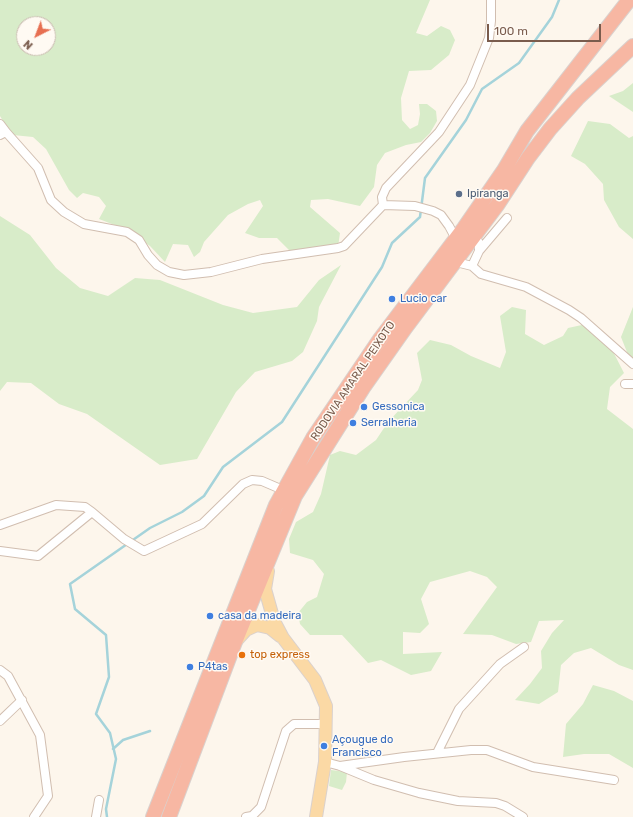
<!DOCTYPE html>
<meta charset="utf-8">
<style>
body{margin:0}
#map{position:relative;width:633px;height:817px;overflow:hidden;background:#fdf6ec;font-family:Rubik,sans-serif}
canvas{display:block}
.north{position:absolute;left:16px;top:16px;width:40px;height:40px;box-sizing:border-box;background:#fffaf3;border:1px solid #cabbb1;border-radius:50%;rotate:222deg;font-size:11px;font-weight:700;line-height:16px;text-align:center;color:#7a5c4d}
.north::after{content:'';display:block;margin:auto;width:14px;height:18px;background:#e76f51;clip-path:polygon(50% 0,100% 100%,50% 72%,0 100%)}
.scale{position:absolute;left:487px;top:24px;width:114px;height:18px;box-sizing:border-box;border:2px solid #7a5c4d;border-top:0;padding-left:5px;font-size:12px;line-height:14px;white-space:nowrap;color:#7a5c4d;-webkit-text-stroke:3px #fffaf3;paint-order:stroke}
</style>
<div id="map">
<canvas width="633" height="817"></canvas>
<div class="north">N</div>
<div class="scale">100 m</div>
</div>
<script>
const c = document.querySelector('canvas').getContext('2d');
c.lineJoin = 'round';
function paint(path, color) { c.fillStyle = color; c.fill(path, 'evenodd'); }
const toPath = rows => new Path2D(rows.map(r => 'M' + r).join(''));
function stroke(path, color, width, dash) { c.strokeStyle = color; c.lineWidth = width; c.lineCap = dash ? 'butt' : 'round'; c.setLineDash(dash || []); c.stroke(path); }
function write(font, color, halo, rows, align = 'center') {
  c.font = font + ' Rubik,sans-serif'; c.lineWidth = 3; c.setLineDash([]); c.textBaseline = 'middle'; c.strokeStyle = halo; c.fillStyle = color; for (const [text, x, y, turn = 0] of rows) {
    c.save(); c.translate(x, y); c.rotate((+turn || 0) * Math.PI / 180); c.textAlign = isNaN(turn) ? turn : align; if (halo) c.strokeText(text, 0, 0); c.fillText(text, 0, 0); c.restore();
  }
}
const green = toPath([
 [0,0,430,0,416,33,427,36,441,26,450,30,455,40,449,55,431,70,409,71,401,98,402,120,410,129,418,125,420,114,419,104,427,104,436,111,437,121,430,133,421,142,406,145,385,153,377,165,374,187,360,206,328,199,311,200,310,207,340,233,338,247,291,252,277,238,259,238,245,233,263,206,260,200,248,204,228,215,204,242,200,252,194,257,188,245,173,244,165,262,150,246,125,229,99,219,106,206,99,197,83,193,77,198,69,190,46,149,33,137,13,135,6,126,0,116],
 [24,24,48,24,48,48,24,48],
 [633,83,633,112,609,96,623,91],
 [588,121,610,124,629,138,633,136,633,239,619,227,604,200,603,184,585,164,571,156],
 [0,216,30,235,56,268,80,288,108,296,135,278,160,280,223,305,253,313,297,307,319,280,341,265,319,307,317,321,303,352,292,361,255,372,236,392,197,459,160,465,87,414,59,404,31,383,7,382,0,391],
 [512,307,526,310,525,334,544,345,563,336,568,328,591,323,603,332,624,373,610,387,607,409,633,429,633,670,619,665,591,648,574,653,561,665,558,692,539,704,515,700,530,684,542,668,541,651,552,633,564,620,539,621,531,642,516,644,492,635,463,634,497,587,487,577,470,571,430,582,421,599,429,624,420,633,403,632,403,654,442,652,431,671,411,675,381,660,368,663,342,635,310,635,300,624,298,613,307,602,317,597,324,574,313,560,290,553,289,539,296,522,313,512,321,494,330,455,340,451,356,455,376,440,388,422,418,390,422,380,417,353,430,340,451,345,471,356,500,368,506,352,500,316],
 [633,307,633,367,621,337],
 [593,685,614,691,633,701,633,768,609,754,584,754,563,757,566,724,583,704],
 [331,770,347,772,346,782,342,790,329,786]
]);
const stream = toPath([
 [113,749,123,740,150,731],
 [107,817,106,809,116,759,110,733,96,714,109,677,106,635,75,609,70,584,150,528,182,512,204,496,223,467,282,422,382,267,392,243,420,217,425,178,466,120,482,89,519,63,552,17,559,0]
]);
const street = toPath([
 [0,124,6,132],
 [0,135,6,132,38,168,51,200,64,212,84,224,127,232,139,240,148,255,157,265,169,272,184,275,211,272,262,259,338,248,344,246,383,205,382,197,386,188,439,132,470,85,489,38,491,21,491,0],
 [383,205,415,206,433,211,441,215,449,226,456,239],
 [479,251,507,218],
 [456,262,472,266,479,251,479,243,475,236],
 [472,266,481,274,526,287,569,310,581,318,633,364],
 [625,384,633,384],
 [92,512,124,539,144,551,202,524,243,484,252,480,262,481,283,490],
 [0,525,56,505,85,507,92,512,38,556,0,551],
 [0,670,8,676,40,735,48,796,34,817],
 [0,721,22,700],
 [437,753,459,709,500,664,524,647],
 [325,762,340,766,374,780,419,793,458,801,496,803,505,806,523,817],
 [340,766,404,757,471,750,487,750,533,767,614,780],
 [96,817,99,800],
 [246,817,252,816,261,807,286,731,294,724,325,724]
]);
const primary = toPath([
 [268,571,265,589,274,621,283,638,315,680,326,706,325,762,316,817],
 [236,641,246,630,257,625,270,628,280,636]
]);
const highway = toPath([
 [153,817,276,505,313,438,380,339,464,228,504,170,527,131,629,0],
 [169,817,235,642,295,496,363,388,406,327,498,204,528,158,550,129,578,98,633,46]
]);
const markers = [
 [459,194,4,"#5c6f8a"],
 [392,299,4,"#3f7fe0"],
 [364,407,4,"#3f7fe0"],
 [353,423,4,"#3f7fe0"],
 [210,616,4,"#3f7fe0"],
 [242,655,4,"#e8710a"],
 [190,667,4,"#3f7fe0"],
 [324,746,4,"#3f7fe0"]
];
const serviceNames = [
 ["Ipiranga",467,194]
];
const shopNames = [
 ["Lucio car",400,299],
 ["Gessonica",372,407],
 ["Serralheria",361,423],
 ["casa da madeira",218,616],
 ["P4tas",198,667],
 ["Açougue do",332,740],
 ["Francisco",332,753]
];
const streetNames = [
 ["RODOVIA AMARAL PEIXOTO",353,381,-56]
];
const foodNames = [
 ["top express",250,655]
];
paint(green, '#d8ecc9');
stroke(stream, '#a5d3da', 2.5);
stroke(street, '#d1beb0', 10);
stroke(primary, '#dad1cd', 14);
stroke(highway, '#dad1cd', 16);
stroke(street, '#fff', 8);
stroke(primary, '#fbd9a5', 12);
stroke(highway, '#f7b7a3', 14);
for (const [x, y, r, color] of markers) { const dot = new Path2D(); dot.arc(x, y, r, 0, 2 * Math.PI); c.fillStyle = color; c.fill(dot); stroke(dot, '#fffaf3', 1.5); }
write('11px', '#4e5e75', '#fffaf3', serviceNames, 'left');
write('11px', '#366cbe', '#fffaf3', shopNames, 'left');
write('11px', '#7a5c4d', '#fffaf3', streetNames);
write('11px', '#c56008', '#fffaf3', foodNames, 'left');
</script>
